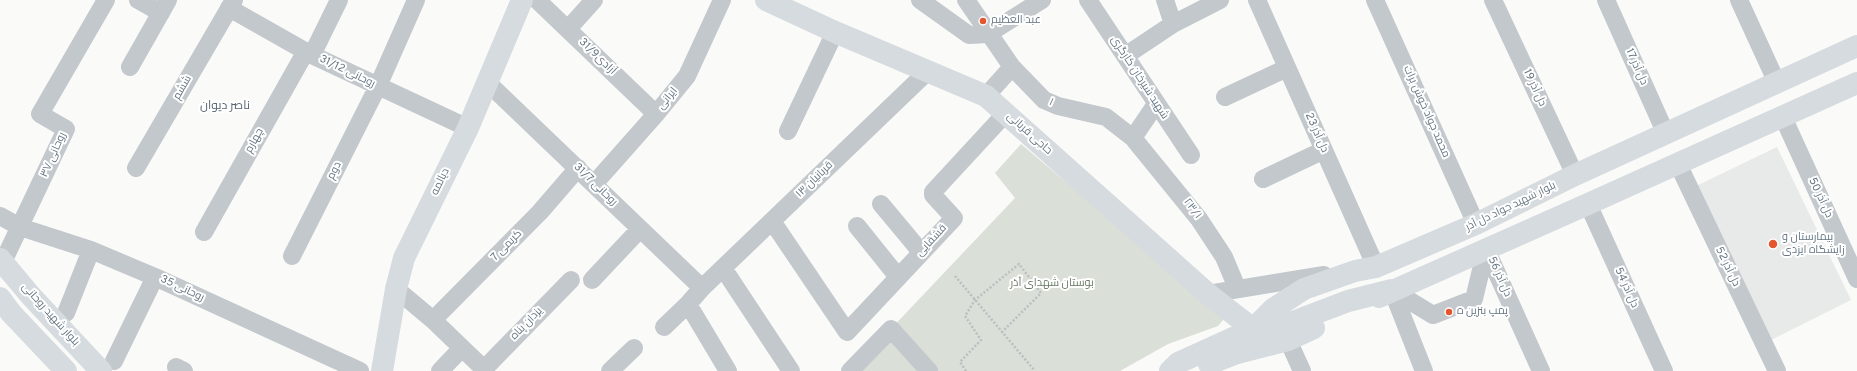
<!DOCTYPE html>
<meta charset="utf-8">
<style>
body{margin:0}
canvas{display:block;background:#fafaf8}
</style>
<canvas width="1857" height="371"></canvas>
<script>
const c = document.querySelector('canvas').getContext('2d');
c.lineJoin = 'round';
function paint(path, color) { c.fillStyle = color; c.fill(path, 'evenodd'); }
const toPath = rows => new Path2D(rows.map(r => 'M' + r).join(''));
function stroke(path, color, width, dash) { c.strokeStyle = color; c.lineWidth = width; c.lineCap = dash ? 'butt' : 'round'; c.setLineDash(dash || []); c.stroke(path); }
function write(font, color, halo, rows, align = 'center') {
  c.font = font + ' Overpass,Cairo,sans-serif'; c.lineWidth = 4; c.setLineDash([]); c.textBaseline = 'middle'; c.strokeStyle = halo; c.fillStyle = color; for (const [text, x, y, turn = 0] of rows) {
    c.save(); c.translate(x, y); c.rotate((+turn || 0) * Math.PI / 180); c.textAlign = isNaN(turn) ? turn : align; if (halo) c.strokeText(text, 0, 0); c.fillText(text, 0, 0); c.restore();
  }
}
const built = toPath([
 [1777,147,1851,300,1769,341,1694,187]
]);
const green = toPath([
 [1021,144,1221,313,1223,320,1218,326,1168,344,1120,371,851,371,1015,198,995,173]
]);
const path = toPath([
 [955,276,1035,371],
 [966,371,960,362,981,340,965,316,975,300,1019,264,1041,293,1002,332]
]);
const minor = toPath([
 [138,0,161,13],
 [537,0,656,114],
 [920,0,969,35,988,34,1042,0],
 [966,0,1012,67,1044,100,1058,106,1106,117,1133,138,1199,219,1224,257,1237,288],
 [1088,0,1191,155],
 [1165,0,1173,24],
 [1257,0,1376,267],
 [1375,0,1476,224],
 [1493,0,1575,175],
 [1606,0,1666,134],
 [1739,0,1777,83],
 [229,8,312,55,468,128],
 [568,29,594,0],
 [312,55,339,0],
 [1125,56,1173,24,1220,0],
 [130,67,168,0],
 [488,83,702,288],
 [986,96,1012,67],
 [1225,97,1287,68],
 [1783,117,1857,279],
 [788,131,835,32],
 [1133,138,1156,104],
 [1678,164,1777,371],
 [136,168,234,0],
 [1263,179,1324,150],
 [594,184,656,114,687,76,722,0],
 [881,204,921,252],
 [1588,204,1664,371],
 [0,216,20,227,91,250,155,277,360,371],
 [772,221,847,332,954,218,933,195,933,192,1006,113],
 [857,226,898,277],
 [204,232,306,51],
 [1486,249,1541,371],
 [292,256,378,86,416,0],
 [3,262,66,129,40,114,106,0],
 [723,268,791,371],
 [592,280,640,229],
 [396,289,433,320,486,371],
 [1392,290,1433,315,1474,299,1486,249],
 [1392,290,1424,371],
 [1208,294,1324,275],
 [688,304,728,371],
 [66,313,91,250],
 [433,320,540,212,578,168],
 [664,327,688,304,702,288,927,72],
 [1288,340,1302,371],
 [114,361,155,277],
 [176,367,184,371],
 [440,371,462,348],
 [482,371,571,280],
 [610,371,634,348],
 [850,371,891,329,929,371]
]);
const major = toPath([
 [766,0,835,32,986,96,1208,294,1253,329,1285,325,1348,301,1392,290],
 [0,259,31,296,101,371],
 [1379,297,1588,204,1857,83],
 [0,298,11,313,66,371],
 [1209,364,1237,353,1288,340,1314,328],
 [382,371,396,289,404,258,468,128,522,0],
 [1170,371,1178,363,1253,329,1273,309,1304,289,1355,271,1376,267,1476,224,1575,175,1857,46]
]);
const markers = [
 [983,21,4,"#e4572e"],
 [1773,244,5,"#e4572e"],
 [1449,312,4,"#e4572e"]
];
const poiNames = [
 ["عبد العظيم",991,21],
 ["بیمارستان و",1782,238],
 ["زایشگاه ایزدی",1782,251],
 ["پمپ بنزین ه",1457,312]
];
const streetNames = [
 ["آزادی31/9",597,57,44],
 ["دل آذر 17",1636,67,66],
 ["روحانی 31/12",347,72,26],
 ["شهید شیرخان کارگری",1139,78,57],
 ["ششم",183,88,-60],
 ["دل آذر 19",1534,88,65],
 ["ایرانی",668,99,-51],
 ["۱",1051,103,24],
 ["محمد جواد خوش برات",1426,112,66],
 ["دل آذر 23",1316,133,66],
 ["حاجی قربانی",1029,134,42],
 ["چهارم",255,141,-61],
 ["روحانی ۳۷",54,155,-66],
 ["دوم",335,171,-63],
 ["۱۳ قربانیان",815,180,-44],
 ["دیالمه",441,182,-64],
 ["روحانی 31/7",595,185,44],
 ["دل آذر 50",1820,198,65],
 ["بلوار شهید جواد دل آذر",1511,207,-26],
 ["۲۳/۱",1192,209,53],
 ["قشقایی",932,241,-47],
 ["کریمی 7",507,246,-45],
 ["دل آذر 52",1727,267,64],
 ["دل آذر 56",1499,277,66],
 ["دل آذر 54",1626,288,66],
 ["روحانی 35",182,289,25],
 ["بلوار شهید روحانی",50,315,48],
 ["یزدان پناه",527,324,-46]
];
const parkNames = [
 ["بوستان شهدای آذر",1052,284]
];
const neighbourhoodNames = [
 ["ناصر دیوان",225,107]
];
paint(built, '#e8e9e9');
paint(green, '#dadfd7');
stroke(path, '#bbbfc2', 2.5, [2, 2]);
stroke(minor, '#c3c8cc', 18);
stroke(major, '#d6dbdf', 22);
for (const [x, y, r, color] of markers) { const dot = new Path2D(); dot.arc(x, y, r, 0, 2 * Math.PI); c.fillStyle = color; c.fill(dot); stroke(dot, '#fff', 1.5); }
write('11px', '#657683', '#fff', poiNames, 'left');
write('11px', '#657683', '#fff', streetNames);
write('11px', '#687a64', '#fff', parkNames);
write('12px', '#57646e', '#fff', neighbourhoodNames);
</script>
